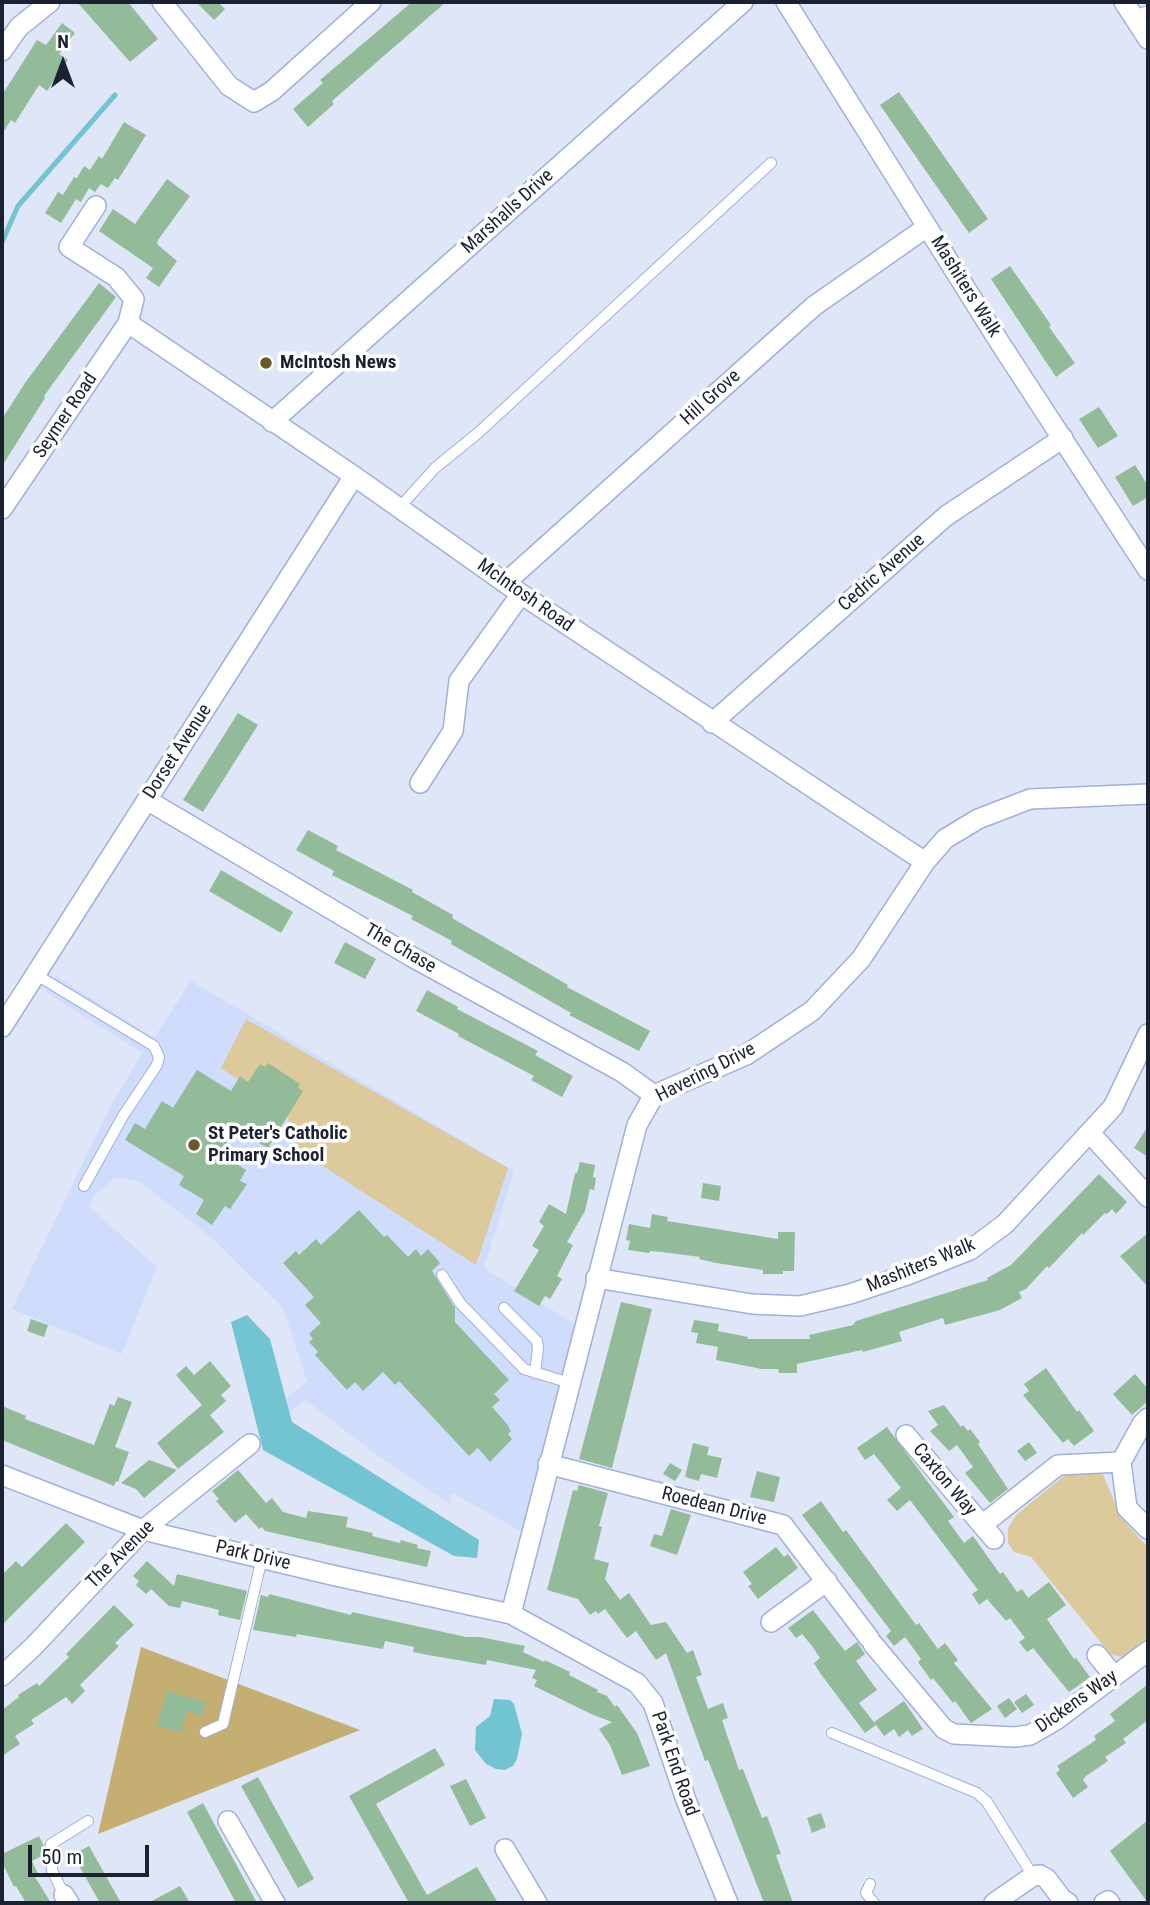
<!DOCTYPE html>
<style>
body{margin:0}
#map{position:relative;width:1150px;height:1905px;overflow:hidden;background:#dfe6f8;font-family:"Roboto Condensed",sans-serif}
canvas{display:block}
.frame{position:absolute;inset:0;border:4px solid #1b2131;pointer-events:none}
.north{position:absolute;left:28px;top:28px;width:70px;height:70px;-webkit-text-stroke:5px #fff;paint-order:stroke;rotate:0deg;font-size:19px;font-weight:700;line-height:28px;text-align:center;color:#1b2131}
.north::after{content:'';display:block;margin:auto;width:24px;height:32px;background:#1b2131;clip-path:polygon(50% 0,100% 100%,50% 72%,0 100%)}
.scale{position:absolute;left:28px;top:1845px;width:121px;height:32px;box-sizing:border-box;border:4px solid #1b2131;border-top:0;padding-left:9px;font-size:21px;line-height:24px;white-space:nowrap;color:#1b2131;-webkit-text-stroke:5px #fff;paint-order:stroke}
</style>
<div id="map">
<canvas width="1150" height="1905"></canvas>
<div class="frame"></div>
<div class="north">N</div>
<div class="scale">50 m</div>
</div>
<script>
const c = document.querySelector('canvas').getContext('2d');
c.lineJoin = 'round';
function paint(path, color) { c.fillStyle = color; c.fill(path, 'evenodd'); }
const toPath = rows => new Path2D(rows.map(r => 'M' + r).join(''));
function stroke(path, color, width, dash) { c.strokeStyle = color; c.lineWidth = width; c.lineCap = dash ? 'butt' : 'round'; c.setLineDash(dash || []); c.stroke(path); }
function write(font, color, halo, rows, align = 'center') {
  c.font = font + ' "Roboto Condensed",sans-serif'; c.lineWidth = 7; c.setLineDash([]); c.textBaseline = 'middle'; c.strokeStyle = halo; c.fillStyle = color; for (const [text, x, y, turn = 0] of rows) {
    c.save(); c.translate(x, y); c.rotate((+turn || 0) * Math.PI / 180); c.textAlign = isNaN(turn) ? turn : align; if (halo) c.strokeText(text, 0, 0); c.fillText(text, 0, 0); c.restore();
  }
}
const built = toPath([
 [56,976,154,1038,191,981,514,1171,484,1268,583,1329,530,1536,452,1493,449,1504,377,1455,305,1400,263,1434,256,1425,307,1381,283,1308,212,1238,140,1182,123,1178,114,1179,95,1194,89,1207,157,1267,122,1354,12,1309,108,1111,142,1053,46,992]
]);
const green = toPath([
 [246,1019,508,1168,476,1265,301,1152,285,1111,221,1068],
 [1101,1470,1121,1517,1148,1548,1148,1637,1123,1657,1111,1655,1031,1557,1014,1552,1008,1543,1008,1528,1017,1514,1070,1471]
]);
const forest = toPath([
 [141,1647,360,1730,98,1834]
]);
const water = toPath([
 [247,1315,270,1339,292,1422,479,1540,477,1558,454,1556,263,1450,231,1322],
 [494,1699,510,1700,514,1704,522,1734,517,1759,513,1766,505,1770,496,1769,486,1764,475,1750,476,1727,490,1716]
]);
const stream = toPath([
 [2,242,18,206,115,95]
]);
const building = toPath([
 [77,2,128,2,158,39,130,62],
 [196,2,218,2,225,9,214,20],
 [412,2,446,2,332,101,334,104,308,127,293,109,323,83,320,80],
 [62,23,75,33,59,54,68,60,47,91,39,85,15,123,11,120,2,134,2,95,37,40,46,45],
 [899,92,988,219,969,233,880,105],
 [124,122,146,135,118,180,115,178,108,188,101,184,95,192,89,188,81,202,76,199,61,223,45,213,58,192,63,195,74,177,77,178,84,166,90,170,99,156,102,159],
 [167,179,190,196,158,240,157,244,177,261,159,287,146,278,153,268,99,231,113,209,135,224],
 [1010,266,1051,325,1049,327,1075,363,1056,377,991,279],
 [99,283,116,297,44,396,45,398,2,466,2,419,25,383],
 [1099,407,1118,436,1098,448,1079,419],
 [1135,465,1148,486,1148,497,1133,506,1115,477],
 [238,713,258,725,203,812,183,800],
 [308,830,338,846,336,850,413,890,412,892,453,915,452,918,568,985,567,987,650,1031,639,1051,569,1015,571,1013,451,944,452,941,411,919,413,916,332,875,334,871,296,850],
 [221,870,293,912,281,933,209,891],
 [345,942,376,959,365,979,334,963],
 [427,990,458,1007,457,1009,538,1051,535,1055,573,1076,562,1097,531,1080,534,1076,458,1036,459,1034,416,1011],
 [268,1063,300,1084,298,1088,303,1091,268,1148,235,1130,220,1153,246,1170,240,1181,247,1184,230,1209,225,1206,212,1225,196,1214,204,1200,179,1185,184,1176,125,1140,135,1123,145,1129,162,1101,173,1108,197,1070,231,1091,240,1076,248,1082,260,1064,265,1067],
 [1148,1126,1148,1157,1134,1148],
 [580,1162,595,1165,593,1177,596,1178,594,1190,590,1189,585,1211,567,1242,573,1245,557,1276,562,1279,550,1299,545,1296,539,1306,514,1291,539,1250,532,1246,544,1226,539,1222,549,1204,566,1214,575,1173,577,1173],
 [1099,1174,1127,1202,1116,1214,1112,1209,1107,1214,1105,1213,1083,1235,1082,1233,1049,1268,1047,1266,1026,1289,1019,1292,1022,1298,1000,1310,945,1325,943,1318,899,1332,902,1341,863,1352,862,1350,797,1364,797,1373,779,1373,778,1369,762,1369,716,1360,718,1347,696,1343,698,1333,691,1332,694,1320,719,1324,718,1331,748,1337,747,1339,810,1339,809,1335,853,1325,856,1321,988,1280,987,1278,1011,1265],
 [703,1183,721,1186,719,1201,701,1198],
 [359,1210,384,1237,387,1235,408,1257,416,1249,421,1256,428,1249,440,1263,432,1271,455,1308,455,1322,509,1380,494,1394,500,1400,492,1407,507,1424,511,1431,508,1434,512,1439,490,1462,478,1448,469,1456,399,1381,395,1385,383,1372,363,1391,355,1382,347,1390,315,1355,318,1352,309,1342,313,1339,309,1334,321,1323,305,1305,314,1297,283,1263,296,1251,299,1255,316,1239,321,1245],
 [652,1214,668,1217,667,1221,778,1239,778,1232,795,1232,794,1271,783,1271,783,1274,763,1274,763,1270,716,1263,699,1259,700,1257,662,1252,650,1251,649,1253,628,1250,630,1241,626,1240,629,1224,650,1228],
 [1148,1233,1148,1287,1120,1256],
 [621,1302,652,1309,612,1468,579,1459],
 [31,1319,48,1325,44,1337,27,1331],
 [210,1361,231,1386,221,1395,226,1401,210,1415,224,1432,178,1469,157,1443,202,1405,176,1375,186,1366,194,1375],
 [1046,1368,1077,1412,1079,1410,1094,1431,1074,1446,1068,1439,1063,1443,1023,1395,1029,1391,1024,1384],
 [1135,1374,1148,1389,1148,1401,1132,1415,1113,1394],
 [118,1397,132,1402,115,1447,129,1452,118,1482,116,1481,114,1486,2,1440,2,1406,26,1416,25,1419,94,1445,110,1404,114,1406],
 [944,1405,961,1427,963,1425,968,1431,970,1429,980,1442,978,1444,1008,1489,990,1503,965,1473,973,1467,957,1445,949,1451,930,1431,938,1425,928,1411],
 [887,1427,954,1517,948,1521,964,1543,973,1536,1000,1574,1003,1572,1017,1592,1022,1589,1028,1598,1049,1582,1066,1605,1047,1619,1074,1659,1076,1658,1090,1677,1069,1692,1033,1648,1027,1652,1019,1642,1025,1638,1010,1618,1006,1621,987,1599,979,1605,972,1594,978,1590,910,1500,897,1511,887,1500,901,1488,874,1454,865,1460,857,1448],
 [1029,1442,1037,1453,1025,1461,1017,1451],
 [693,1443,709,1447,707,1455,722,1458,717,1478,701,1474,699,1481,685,1477],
 [149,1460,177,1470,144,1498,136,1489,121,1483],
 [670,1463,682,1470,675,1481,663,1474],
 [238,1470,266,1503,272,1498,283,1512,306,1518,308,1511,348,1517,346,1527,373,1533,372,1536,400,1543,401,1540,418,1545,417,1548,431,1551,427,1567,265,1531,262,1527,259,1529,246,1514,235,1523,216,1501,219,1499,212,1491],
 [757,1471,780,1477,774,1502,750,1497],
 [579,1485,608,1493,599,1526,602,1527,594,1559,609,1563,605,1579,620,1600,629,1593,651,1625,666,1622,687,1653,693,1650,702,1675,696,1677,708,1709,723,1703,728,1718,722,1720,728,1738,739,1770,743,1769,762,1818,767,1816,781,1854,776,1855,793,1903,764,1903,708,1760,705,1761,666,1653,656,1660,636,1631,627,1638,605,1609,598,1614,596,1611,590,1615,578,1599,547,1590,573,1490,577,1491],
 [821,1501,843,1532,846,1530,916,1625,919,1623,938,1649,945,1643,958,1660,954,1663,992,1709,971,1723,955,1701,953,1703,933,1678,931,1680,918,1662,921,1659,905,1637,894,1646,886,1636,891,1631,802,1515],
 [671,1509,691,1515,677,1555,650,1546,654,1534,662,1536],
 [66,1523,85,1542,2,1625,2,1575,16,1561,22,1567],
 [776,1547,784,1557,788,1554,798,1568,758,1599,748,1586,752,1584,743,1572],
 [147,1561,174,1586,177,1574,247,1591,240,1620,218,1615,219,1610,182,1601,180,1608,169,1606,151,1589,146,1594,136,1585,139,1581,133,1576],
 [269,1594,351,1615,352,1612,466,1637,480,1637,525,1646,523,1652,544,1662,545,1660,570,1672,569,1675,598,1690,597,1692,607,1696,615,1707,617,1705,637,1733,650,1766,622,1775,610,1745,599,1729,612,1722,591,1714,534,1686,537,1680,532,1678,536,1670,487,1660,486,1665,428,1655,413,1652,414,1647,385,1641,383,1649,297,1634,296,1637,253,1630,261,1595,268,1597],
 [114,1605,134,1625,115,1643,119,1646,80,1685,85,1691,72,1704,66,1697,31,1720,34,1724,15,1736,20,1744,2,1756,2,1710,19,1697,18,1695,37,1683,39,1686,69,1657,66,1654],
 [813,1610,845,1651,857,1642,865,1654,856,1661,877,1690,859,1703,876,1725,865,1733,820,1673,814,1663,820,1658,812,1646,802,1634,796,1638,788,1628],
 [1148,1684,1148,1720,1123,1739,1126,1743,1105,1757,1108,1761,1086,1776,1083,1780,1088,1787,1073,1798,1056,1773,1060,1770,1057,1766,1096,1740,1094,1736,1115,1721,1110,1714],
 [167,1691,206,1702,202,1716,187,1711,181,1732,157,1726],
 [1026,1694,1034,1705,1022,1713,1014,1702],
 [1009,1698,1017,1709,1005,1718,997,1706],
 [904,1701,923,1729,912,1736,908,1730,899,1737,894,1729,884,1736,874,1722],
 [435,1748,445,1765,376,1804,427,1895,477,1867,498,1903,409,1903,349,1796],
 [258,1777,314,1879,298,1888,241,1786],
 [466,1779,486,1818,470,1826,450,1786],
 [203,1803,257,1903,236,1903,187,1812],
 [821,1813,826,1827,812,1833,807,1818],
 [1148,1820,1148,1903,1110,1851],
 [39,1836,44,1846,44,1855,32,1861,39,1876,35,1877,51,1903,26,1903,16,1886,14,1887,2,1862,2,1854],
 [89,1846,121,1903,100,1903,73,1855],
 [180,1886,190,1903,148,1903]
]);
const service = toPath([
 [1133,16,1148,11],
 [399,508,435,468,478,433,771,163],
 [35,974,154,1046,159,1057,157,1065,123,1116,84,1186],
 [442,1275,460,1303,524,1369,570,1383],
 [504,1308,537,1341,538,1349,535,1373],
 [205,1732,223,1724,262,1558],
 [832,1733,977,1793,987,1802,1033,1876],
 [870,1884,866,1893,874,1903],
 [64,1895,52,1870,51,1844,88,1821]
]);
const minor = toPath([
 [162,2,229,86,254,102,272,91,371,2],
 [786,2,1000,343,1148,570],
 [1124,2,1148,39],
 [2,51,19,27,50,2],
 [128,323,354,476,521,594,925,862],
 [272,422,743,2],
 [2,509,128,323,134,299,116,277,69,247,96,206],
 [505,583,814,306,927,227],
 [712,723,946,516,1063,438],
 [420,783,453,731,459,681,521,594],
 [147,800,412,957,622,1072,654,1095],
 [2,1027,354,476],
 [1090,1133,1148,1197],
 [596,1278,752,1304,800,1306,850,1294,910,1274,970,1250,1005,1224,1113,1107,1148,1034],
 [1148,1418,1142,1424,1121,1462,1127,1508,1148,1529],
 [906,1435,994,1539],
 [548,1464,783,1525,869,1638],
 [2,1475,143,1530,336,1576,511,1614,637,1683,653,1703,686,1800,728,1903],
 [982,1525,1058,1465,1121,1462],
 [511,1614,637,1125,654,1095,746,1055,812,1011,861,959,925,862,945,839,978,819,1030,799,1148,794],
 [771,1622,827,1581],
 [873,1644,944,1729,954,1734,1015,1737,1030,1735,1056,1720,1148,1651],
 [1097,1655,1114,1676],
 [2,1676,34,1646,143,1530,250,1444],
 [228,1821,275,1903],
 [505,1849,537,1903],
 [64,1895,69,1903],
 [994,1903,1033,1876,1040,1875,1047,1879,1062,1899,1068,1903],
 [1104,1903,1108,1901,1110,1903]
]);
const markers = [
 [266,363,7,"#6b5927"],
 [194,1145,7,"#6b5927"]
];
const streetNames = [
 ["Marshalls Drive",508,212,-42],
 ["Mashiters Walk",965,287,58],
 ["Hill Grove",711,398,-42],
 ["Seymer Road",66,416,-56],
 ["Cedric Avenue",882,573,-41],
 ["McIntosh Road",525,596,35],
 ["Dorset Avenue",178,752,-57],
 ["The Chase",400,949,30],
 ["Havering Drive",706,1073,-27],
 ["Mashiters Walk",921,1266,-22],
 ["Caxton Way",944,1480,50],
 ["Roedean Drive",714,1507,14],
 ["The Avenue",121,1555,-45],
 ["Park Drive",253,1556,13],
 ["Dickens Way",1077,1702,-35],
 ["Park End Road",674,1764,71]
];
const poiNames = [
 ["McIntosh News",280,363],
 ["St Peter's Catholic",208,1134],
 ["Primary School",208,1156]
];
paint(built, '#d0dcfb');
paint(green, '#dcca9c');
paint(forest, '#c5ae72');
paint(water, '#72c4d2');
stroke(stream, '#72c4d2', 5);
paint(building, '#93bb99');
stroke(service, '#a0b0db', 12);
stroke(minor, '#a0b0db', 22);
stroke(service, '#fff', 10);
stroke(minor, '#fff', 19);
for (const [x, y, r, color] of markers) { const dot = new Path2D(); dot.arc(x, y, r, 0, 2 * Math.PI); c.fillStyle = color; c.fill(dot); stroke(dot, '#fff', 2.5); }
write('19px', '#1b2131', '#fff', streetNames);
write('bold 19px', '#1b2131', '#fff', poiNames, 'left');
</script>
